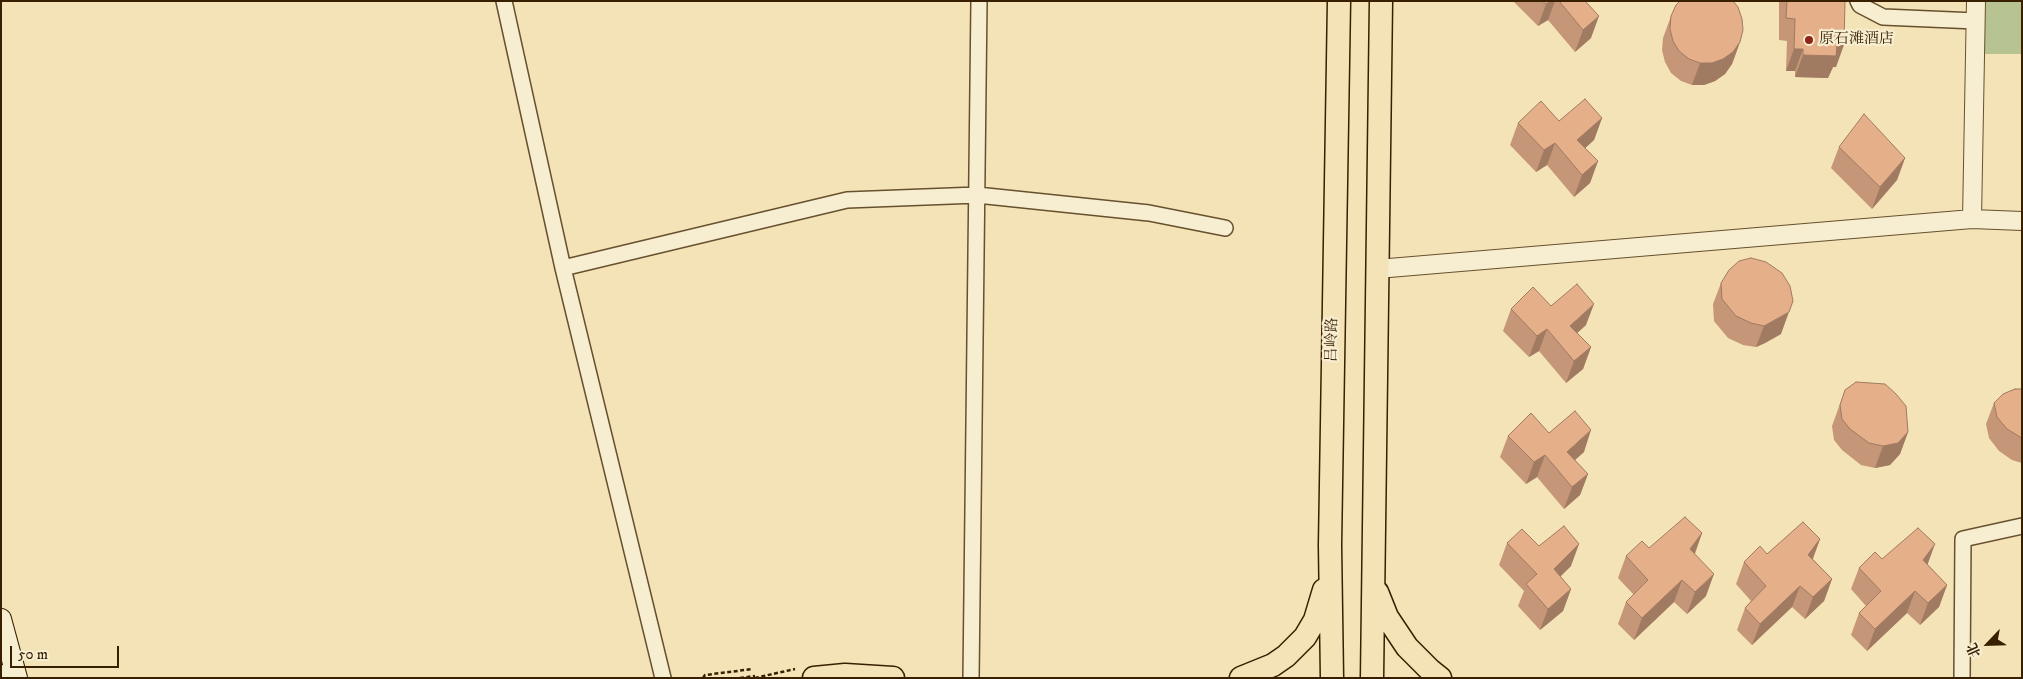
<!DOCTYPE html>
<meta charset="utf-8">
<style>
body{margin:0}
#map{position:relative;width:2023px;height:679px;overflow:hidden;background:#f3e3b6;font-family:"IM FELL DW Pica","Noto Serif SC",serif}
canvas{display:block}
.frame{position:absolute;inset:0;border:2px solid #381f00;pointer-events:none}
.north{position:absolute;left:1963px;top:619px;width:50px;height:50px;-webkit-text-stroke:4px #f7edd0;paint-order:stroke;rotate:246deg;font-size:14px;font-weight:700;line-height:20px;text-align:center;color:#381f00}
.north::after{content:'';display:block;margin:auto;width:18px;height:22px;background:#381f00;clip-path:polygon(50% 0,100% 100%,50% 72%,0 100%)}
.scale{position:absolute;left:10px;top:646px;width:109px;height:22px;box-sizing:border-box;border:2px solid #381f00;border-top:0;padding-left:6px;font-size:15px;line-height:18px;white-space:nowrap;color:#381f00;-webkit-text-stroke:4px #f7edd0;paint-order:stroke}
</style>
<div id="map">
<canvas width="2023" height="679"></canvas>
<div class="frame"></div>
<div class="north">北</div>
<div class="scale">50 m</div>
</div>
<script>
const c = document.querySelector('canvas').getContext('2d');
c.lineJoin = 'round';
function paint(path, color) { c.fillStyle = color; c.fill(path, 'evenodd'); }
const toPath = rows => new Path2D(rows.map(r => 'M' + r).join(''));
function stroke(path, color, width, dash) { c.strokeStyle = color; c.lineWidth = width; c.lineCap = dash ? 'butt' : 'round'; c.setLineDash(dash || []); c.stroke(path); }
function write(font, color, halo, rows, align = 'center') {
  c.font = font + ' "IM FELL DW Pica","Noto Serif SC",serif'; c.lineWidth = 4.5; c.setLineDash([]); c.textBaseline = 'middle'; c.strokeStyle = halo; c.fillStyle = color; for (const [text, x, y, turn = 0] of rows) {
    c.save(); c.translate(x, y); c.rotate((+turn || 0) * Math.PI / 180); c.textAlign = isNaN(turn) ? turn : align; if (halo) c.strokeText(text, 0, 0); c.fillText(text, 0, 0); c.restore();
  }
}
const green = toPath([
 [1985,1,2022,1,2022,54,1984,54]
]);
const path = toPath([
 [703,678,705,675,753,669],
 [740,678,755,676],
 [755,678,795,669]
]);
const minor = toPath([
 [504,1,563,268,663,678],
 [1858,1,1860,5,1883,17,1976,21],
 [563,268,847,200,977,195,1149,213,1225,228],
 [971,678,979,1],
 [1962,678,1963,539,2022,526]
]);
const tertiary = toPath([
 [1972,219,1976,1],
 [1377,269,1972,219,2022,221]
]);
const secondary = toPath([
 [1,619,17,678],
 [1,675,2,678]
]);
const primary = toPath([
 [1377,592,1387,617,1407,647,1430,670,1440,678],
 [814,678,845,675,893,678],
 [1241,678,1273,665,1286,656,1305,637,1315,620,1324,590],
 [1332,678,1330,545,1339,1],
 [1372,678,1381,1]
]);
const wall = toPath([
 [1513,1,1587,1,1586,2,1591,38,1575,52,1548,20,1538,26],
 [1779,1,1845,1,1836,67,1833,67,1828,78,1795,77,1795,71,1786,71,1787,41,1779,40],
 [1671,16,1740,42,1732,64,1725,74,1715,81,1704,85,1692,85,1681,81,1671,73,1665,62,1662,50,1663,38],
 [1602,118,1594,140,1585,148,1598,161,1590,183,1574,197,1547,165,1536,172,1510,145,1518,123],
 [1839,147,1905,158,1897,180,1872,209,1831,168],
 [1721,283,1781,334,1765,343,1756,347,1743,345,1728,338,1714,321,1713,304],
 [1551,306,1586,325,1577,333,1591,347,1583,369,1566,383,1539,351,1529,357,1503,331,1511,309],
 [2022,389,2022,463,2012,460,1999,451,1989,438,1986,424,1994,403],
 [1845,390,1908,432,1900,454,1890,465,1875,468,1861,465,1842,450,1834,440,1832,426],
 [1549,433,1584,452,1575,460,1588,474,1580,495,1564,509,1537,477,1526,484,1500,457,1508,436],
 [1702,533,1695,554,1706,596,1687,614,1674,602,1634,640,1618,624,1626,602,1634,595,1618,578,1626,556,1649,548],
 [1820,539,1813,559,1832,579,1824,601,1805,619,1792,607,1752,645,1737,630,1745,608,1751,601,1736,584,1744,562,1767,554],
 [1507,543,1539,546,1571,566,1560,576,1571,589,1563,611,1540,630,1518,606,1524,591,1499,565],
 [1882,559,1928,565,1947,585,1939,607,1920,625,1907,613,1867,651,1851,635,1859,613,1866,606,1851,589,1859,568]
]);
const shadedWall = toPath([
 [1551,1,1555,1,1548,20,1538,26,1546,4],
 [1599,16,1591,38,1575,52,1583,30],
 [1740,42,1732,64,1725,74,1715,81,1704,85,1692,85,1700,63],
 [1837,45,1844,45,1836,67,1833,67,1828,78,1795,77,1803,55],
 [1794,49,1803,49,1795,71,1786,71],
 [1602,118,1594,140,1570,162,1577,140],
 [1555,143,1547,165,1536,172,1544,150],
 [1905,158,1897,180,1872,209,1880,187],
 [1598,161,1590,183,1574,197,1582,175],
 [1594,304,1586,325,1562,347,1570,326],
 [1789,312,1781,334,1765,343,1756,347,1764,326],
 [1547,329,1539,351,1529,357,1537,336],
 [1591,347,1583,369,1566,383,1574,361],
 [1591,430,1584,452,1559,474,1567,452],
 [1908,432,1900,454,1890,465,1875,468,1883,446],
 [1545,455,1537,477,1526,484,1534,462],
 [1588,474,1580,495,1564,509,1572,487],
 [1702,533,1694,555,1690,549],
 [1820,539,1812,560,1808,555],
 [1579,544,1571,566,1546,591,1554,569],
 [1935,544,1927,566,1923,560],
 [1714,574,1706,596,1687,614,1695,592],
 [1832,579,1824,601,1805,619,1813,597],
 [1682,580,1674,602,1634,640,1642,618],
 [1947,585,1939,607,1920,625,1928,603],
 [1800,586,1792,607,1752,645,1760,624],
 [1571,589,1563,611,1540,630,1548,609],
 [1915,591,1907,613,1867,651,1875,629]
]);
const building = toPath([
 [1542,1,1551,1,1546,4,1542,1],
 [1559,1,1585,1,1599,16,1583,30,1559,1],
 [1680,1,1733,1,1738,7,1742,19,1743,30,1740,42,1733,52,1723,59,1712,63,1700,63,1689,59,1679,51,1673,41,1670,29,1671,16,1676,5,1680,1],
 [1787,1,1845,1,1844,45,1837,45,1836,56,1803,55,1803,49,1794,49,1795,19,1786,18,1787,1],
 [1585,99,1602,118,1577,140,1598,161,1582,175,1555,143,1544,150,1518,123,1541,101,1559,121,1585,99],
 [1864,114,1905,158,1880,187,1839,147,1864,114],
 [1751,258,1766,262,1782,273,1790,286,1793,301,1789,312,1773,321,1764,326,1751,323,1736,316,1722,299,1721,283,1729,270,1739,261,1751,258],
 [1577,284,1594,304,1570,326,1591,347,1574,361,1547,329,1537,336,1511,309,1533,287,1551,306,1577,284],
 [1856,382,1885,384,1896,394,1906,406,1908,432,1898,443,1883,446,1869,443,1850,429,1842,419,1840,405,1845,390,1856,382],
 [2015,389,2022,389,2022,438,2007,429,1997,417,1994,403,2003,394,2015,389],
 [1575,411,1591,430,1567,452,1588,474,1572,487,1545,455,1534,462,1508,436,1531,413,1549,433,1575,411],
 [1685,517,1702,533,1690,549,1714,574,1695,592,1682,580,1642,618,1626,602,1648,580,1626,556,1642,541,1649,548,1685,517],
 [1803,522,1820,539,1808,555,1832,579,1813,597,1800,586,1760,624,1745,608,1766,586,1744,562,1760,546,1767,554,1803,522],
 [1564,526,1579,544,1554,569,1571,589,1548,609,1526,584,1537,574,1507,543,1522,529,1539,546,1564,526],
 [1918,528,1935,544,1923,560,1947,585,1928,603,1915,591,1875,629,1859,613,1881,591,1859,568,1875,552,1882,559,1918,528]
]);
const markers = [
 [1809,40,5,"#8f2418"]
];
const poiNames = [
 ["原石滩酒店",1819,40]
];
const streetNames = [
 ["吕岭路",1333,340,-89]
];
paint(green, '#b7c491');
stroke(minor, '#67502e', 18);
stroke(tertiary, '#67502e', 20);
stroke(secondary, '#381f00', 22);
stroke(primary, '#381f00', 25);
stroke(path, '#381f00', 2.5, [4, 2.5]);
stroke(minor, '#f7edd0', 15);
stroke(tertiary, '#f7edd0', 18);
stroke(secondary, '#f7edd0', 20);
stroke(primary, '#f3e3b6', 22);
paint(wall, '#c59677');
paint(shadedWall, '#a07a61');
paint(building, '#e5af8a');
stroke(building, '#a07a61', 1);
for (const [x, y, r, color] of markers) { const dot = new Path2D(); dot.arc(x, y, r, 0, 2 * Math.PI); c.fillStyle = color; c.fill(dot); stroke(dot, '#f7edd0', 2); }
write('15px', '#381f00', '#f7edd0', poiNames, 'left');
write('15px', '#381f00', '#f7edd0', streetNames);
</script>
